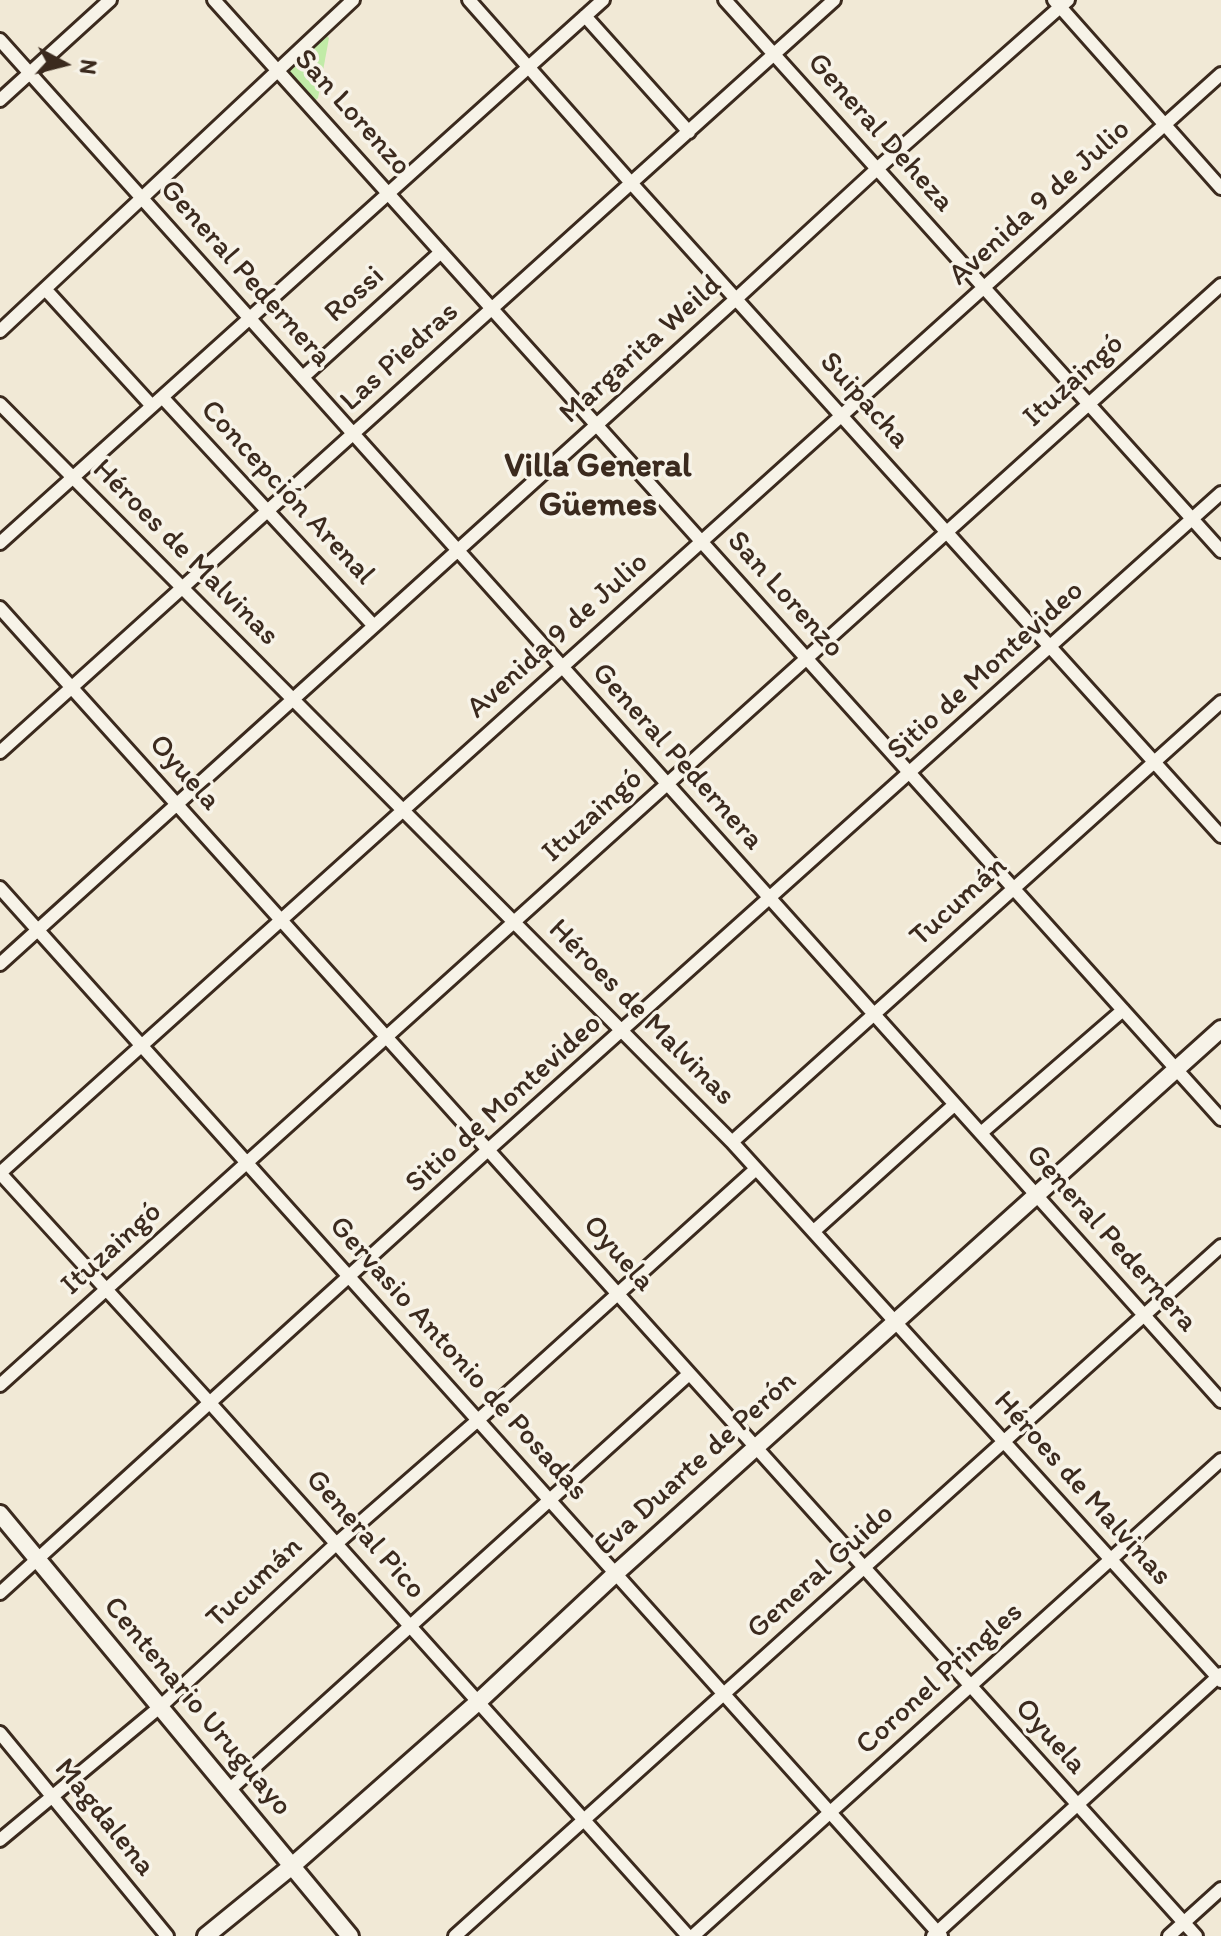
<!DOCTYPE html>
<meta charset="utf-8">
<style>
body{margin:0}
#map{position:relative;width:1221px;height:1936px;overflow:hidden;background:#f1e9d6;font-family:Itim,sans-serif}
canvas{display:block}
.north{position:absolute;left:24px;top:24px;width:80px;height:80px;-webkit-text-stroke:6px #f7f3e8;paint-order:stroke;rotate:97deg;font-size:22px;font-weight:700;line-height:32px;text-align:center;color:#3b2a1e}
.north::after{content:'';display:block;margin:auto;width:28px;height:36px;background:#3b2a1e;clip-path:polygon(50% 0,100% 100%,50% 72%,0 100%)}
</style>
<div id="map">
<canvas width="1221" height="1936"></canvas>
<div class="north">N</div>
</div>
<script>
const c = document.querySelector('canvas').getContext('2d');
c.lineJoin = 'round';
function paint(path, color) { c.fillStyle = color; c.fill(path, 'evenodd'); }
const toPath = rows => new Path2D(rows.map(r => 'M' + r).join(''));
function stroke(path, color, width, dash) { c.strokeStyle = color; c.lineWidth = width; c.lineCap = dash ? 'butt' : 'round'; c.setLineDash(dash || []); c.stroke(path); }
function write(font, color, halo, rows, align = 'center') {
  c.font = font + ' Itim,sans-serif'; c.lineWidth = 7; c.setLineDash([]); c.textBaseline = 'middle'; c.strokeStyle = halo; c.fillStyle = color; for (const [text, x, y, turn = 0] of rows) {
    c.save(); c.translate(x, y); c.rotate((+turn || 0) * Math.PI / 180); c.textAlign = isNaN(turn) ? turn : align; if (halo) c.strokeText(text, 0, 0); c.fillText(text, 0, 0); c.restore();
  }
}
const green = toPath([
 [324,33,329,38,318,98,313,103,287,72,288,67]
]);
const minor = toPath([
 [214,0,1221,1119],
 [469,0,632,184,1221,836],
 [725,0,1221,551],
 [1054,0,1221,188],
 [585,16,689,132],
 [0,40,1221,1401],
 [0,100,110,0],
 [46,290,152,406],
 [0,331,353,0],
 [303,377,441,252],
 [163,398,373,625],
 [0,404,732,1142,1221,1681],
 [0,543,603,0],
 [0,608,1196,1936],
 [0,752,834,0],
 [0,888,941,1936],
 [0,964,737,298,878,168,1068,0],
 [981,1133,1123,1010],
 [732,1142,1221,702],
 [0,1173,1221,74],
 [0,1173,210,1403,688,1936],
 [814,1231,954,1105],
 [0,1385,1221,285],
 [0,1593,489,1149,1221,493],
 [0,1733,167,1936],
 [229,1790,689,1374],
 [0,1840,161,1706,337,1543,478,1420,756,1169],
 [455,1936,1221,1246],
 [693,1936,1221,1460],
 [933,1936,1221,1674],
 [1169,1936,1221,1889]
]);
const major = toPath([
 [0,1514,350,1936],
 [206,1936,292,1866,478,1702,615,1574,1221,1029]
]);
const streetNames = [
 ["San Lorenzo",352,113,48],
 ["General Deheza",880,133,48],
 ["Avenida 9 de Julio",1040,203,-42],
 ["General Pedernera",245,274,48],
 ["Rossi",355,295,-42],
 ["Margarita Weild",641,350,-42],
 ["Las Piedras",400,357,-42],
 ["Ituzaingó",1074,381,-42],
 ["Suipacha",864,401,48],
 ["Concepción Arenal",287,493,47],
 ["Héroes de Malvinas",185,553,45],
 ["San Lorenzo",785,595,48],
 ["Avenida 9 de Julio",558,636,-42],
 ["Sitio de Montevideo",986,671,-42],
 ["General Pedernera",677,757,48],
 ["Oyuela",184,773,48],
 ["Ituzaingó",593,816,-42],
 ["Tucumán",959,902,-42],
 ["Héroes de Malvinas",641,1013,45],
 ["Sitio de Montevideo",504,1104,-42],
 ["General Pedernera",1111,1239,48],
 ["Ituzaingó",112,1249,-42],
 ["Oyuela",618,1254,48],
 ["Gervasio Antonio de Posadas",458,1359,48],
 ["Eva Duarte de Perón",696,1464,-42],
 ["Héroes de Malvinas",1082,1489,48],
 ["General Pico",365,1535,48],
 ["General Guido",821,1572,-42],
 ["Tucumán",255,1583,-43],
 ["Coronel Pringles",940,1679,-42],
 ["Centenario Uruguayo",197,1707,50],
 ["Oyuela",1050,1737,48],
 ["Magdalena",104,1818,51]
];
const quarterNames = [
 ["Villa General",598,467],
 ["Güemes",598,506]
];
paint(green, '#c1eba7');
stroke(minor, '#3b2a1e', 18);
stroke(major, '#3b2a1e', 22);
stroke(minor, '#f7f3e8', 12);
stroke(major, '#f7f3e8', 16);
write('30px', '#3b2a1e', '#f7f3e8', streetNames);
write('bold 34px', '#3b2a1e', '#f7f3e8', quarterNames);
</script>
